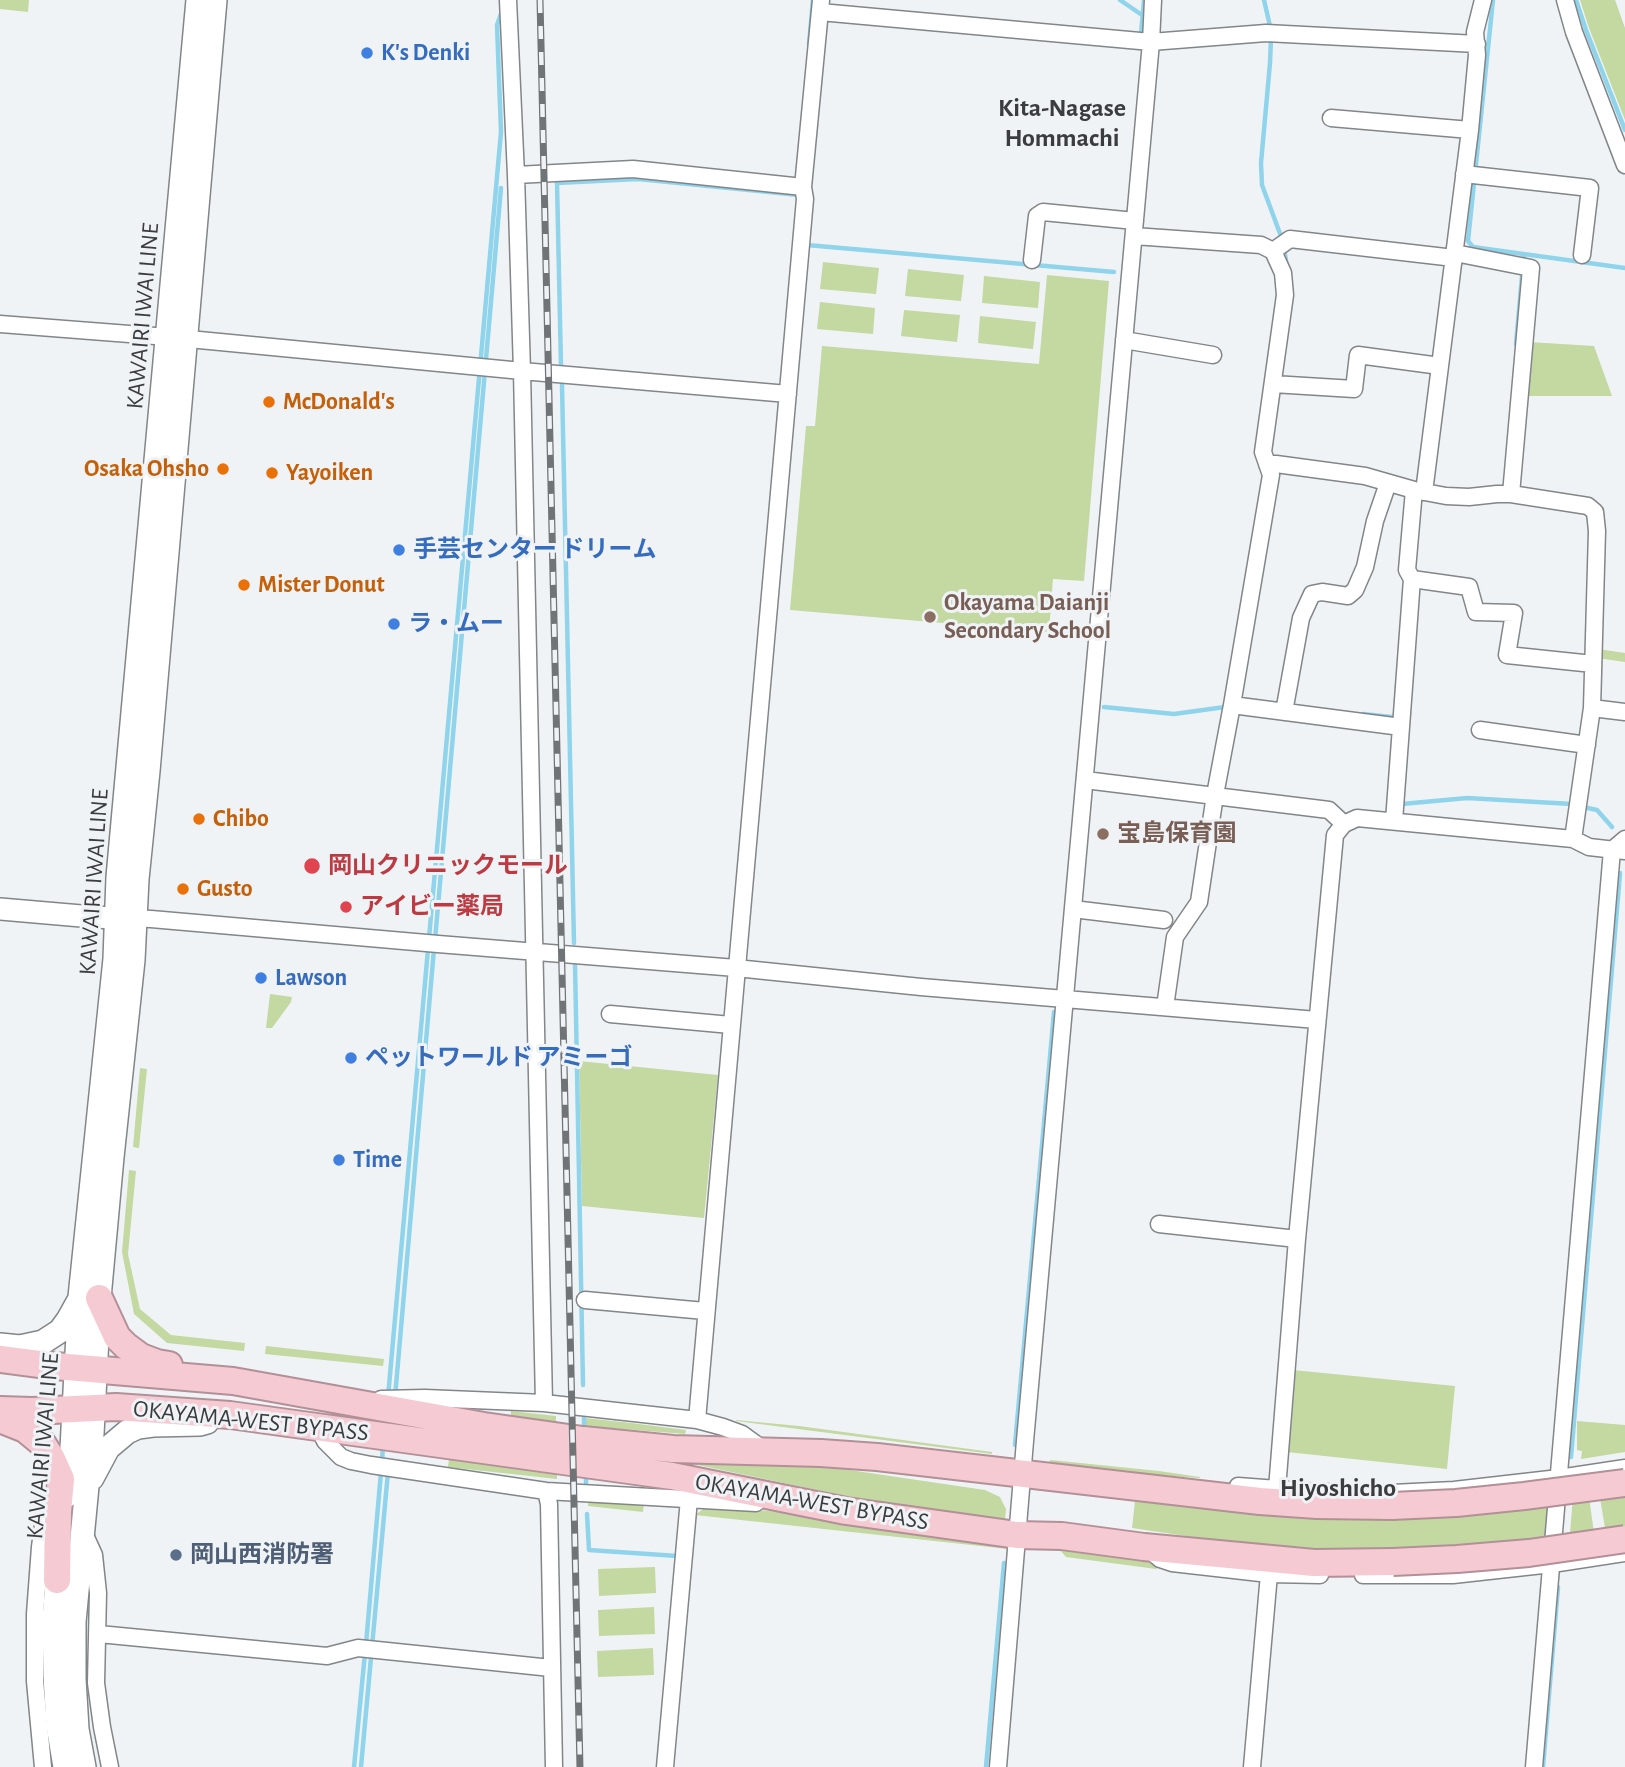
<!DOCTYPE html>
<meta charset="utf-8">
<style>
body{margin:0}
canvas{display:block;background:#eff3f6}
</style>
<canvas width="1625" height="1767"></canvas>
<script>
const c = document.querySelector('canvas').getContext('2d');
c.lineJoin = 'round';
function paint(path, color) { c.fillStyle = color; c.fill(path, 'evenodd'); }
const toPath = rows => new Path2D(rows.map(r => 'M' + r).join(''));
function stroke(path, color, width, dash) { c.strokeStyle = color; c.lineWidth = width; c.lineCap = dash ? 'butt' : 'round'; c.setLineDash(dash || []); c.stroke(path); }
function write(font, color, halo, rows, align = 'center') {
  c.font = font + ' "Alegreya Sans","Noto Sans JP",sans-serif'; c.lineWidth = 6; c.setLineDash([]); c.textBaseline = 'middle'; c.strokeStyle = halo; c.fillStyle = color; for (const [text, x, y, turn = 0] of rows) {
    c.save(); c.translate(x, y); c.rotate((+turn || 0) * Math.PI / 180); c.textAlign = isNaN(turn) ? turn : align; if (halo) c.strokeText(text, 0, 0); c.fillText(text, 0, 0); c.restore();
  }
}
const green = toPath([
 [0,0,29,0,28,12,0,9],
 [1580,0,1615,0,1625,28,1625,120,1589,28],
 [823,262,879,268,876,294,820,289],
 [908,269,964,275,961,301,905,296],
 [1047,275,1109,281,1084,581,1053,579,1049,632,790,610,806,426,815,426,822,346,1039,364],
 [984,276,1040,282,1038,308,982,303],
 [820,302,875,308,873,334,817,329],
 [904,310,960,315,957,342,901,336],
 [980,316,1036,322,1033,349,978,343],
 [1529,342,1594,346,1612,396,1525,396],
 [1598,649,1625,653,1625,662,1597,658],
 [270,994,292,997,291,1002,272,1028,266,1028],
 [579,1061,718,1075,704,1218,582,1206],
 [140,1068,147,1069,139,1148,133,1147],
 [129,1170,136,1171,128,1254,140,1309,171,1335,245,1343,244,1351,167,1343,134,1314,122,1252],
 [266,1346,384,1359,383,1366,265,1354],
 [1293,1370,1455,1386,1447,1469,1287,1452],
 [511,1411,556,1416,556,1422,511,1417],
 [585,1418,631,1423,686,1430,685,1434,586,1426],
 [736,1420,799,1426,992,1452,992,1454,736,1421],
 [1577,1421,1625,1425,1625,1452,1581,1459,1582,1451,1577,1450],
 [449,1459,557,1472,557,1479,448,1467],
 [669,1459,836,1468,985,1490,1000,1497,1006,1509,1005,1519,870,1501],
 [1051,1460,1159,1471,1200,1477,1200,1478,1086,1471,1046,1464],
 [1625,1475,1625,1550,1609,1552,1597,1480],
 [1587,1483,1597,1554,1568,1558,1574,1484],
 [1549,1487,1543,1558,1306,1552,1213,1542,1186,1536,1132,1528,1135,1501,1234,1511],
 [588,1499,644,1503,643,1512,588,1506],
 [716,1506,820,1516,1001,1542,1008,1549,695,1515,706,1507],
 [1059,1549,1143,1555,1159,1566,1156,1569,1066,1557],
 [655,1567,656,1593,599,1596,598,1569],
 [654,1607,655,1634,599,1636,598,1610],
 [653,1648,654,1675,598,1677,597,1651]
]);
const stream = toPath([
 [1120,0,1142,15],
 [1264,0,1270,26],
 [1493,0,1468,241,1473,247,1625,268],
 [1576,0,1586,30,1625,130],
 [1141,34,1144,0],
 [1271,38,1270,63,1261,163,1262,185,1282,239],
 [809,44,813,0],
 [1284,248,1287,267],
 [806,249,807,245,1114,272],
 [1516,344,1524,254],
 [561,366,557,183,638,179,799,195],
 [562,385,574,943],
 [1104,707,1174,714,1225,707],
 [1363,714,1392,717],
 [1402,800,1402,804,1467,798,1572,804],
 [1583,807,1597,810,1612,827],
 [435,940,501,188],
 [575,964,583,1385],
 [388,1397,501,132,497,25,502,11],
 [395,1397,434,949],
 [584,1418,584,1427],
 [1015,1445,1054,1012],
 [1571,1457,1620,873],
 [382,1463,383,1444],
 [586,1475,586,1483],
 [587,1514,589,1550,677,1556],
 [366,1644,381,1472],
 [354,1767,365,1653],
 [361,1767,388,1472],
 [986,1767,1004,1563],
 [1543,1767,1558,1587]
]);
const minor = toPath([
 [508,0,516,175,522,371,544,1403],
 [1565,0,1574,32,1625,165],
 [820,12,1151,42,1266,33,1477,44],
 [1331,118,1470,130],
 [1464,174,1590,188,1582,255],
 [516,175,633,169,803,187],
 [1134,236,1261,245,1273,251,1283,273,1285,295,1263,452,1271,475,1232,705,1401,727],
 [1273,251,1290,239,1454,258],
 [1455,253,1531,268,1511,494],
 [1032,260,1037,216,1043,212,1135,221],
 [0,324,168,337,522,371,788,394],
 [1124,340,1213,355],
 [1273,384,1354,389,1358,355,1440,366],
 [1267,464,1276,464,1365,476,1414,490,1446,496,1469,497,1497,494,1511,494,1588,506,1595,512,1597,531,1592,708,1573,839],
 [1424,492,1470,130,1477,55,1475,32,1483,0],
 [1412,579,1469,587,1476,612,1514,613,1507,655,1593,664],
 [1592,708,1625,712],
 [1284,712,1301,618,1312,594,1322,592,1348,596,1355,590,1365,567,1375,521,1388,483],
 [1480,730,1587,745],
 [1085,780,1329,810,1344,824],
 [1394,821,1412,579,1407,570,1414,490],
 [1073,909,1164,920],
 [127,918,151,919,438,944,736,968,921,987,1317,1020],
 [1165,1007,1175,937,1199,902,1215,795,1232,705],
 [610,1014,731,1025],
 [1159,1224,1297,1239],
 [585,1300,705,1311],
 [381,1399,425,1398,544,1403,697,1420,723,1427,742,1434,764,1450],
 [697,1420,805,199,803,187,821,0],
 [318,1427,325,1441,341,1457,351,1461,371,1465,546,1491,756,1503],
 [1238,1486,1317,1492,1392,1493,1454,1490,1559,1478,1625,1468],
 [1277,1489,1297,1239,1335,835,1344,824,1357,818,1573,839,1589,847,1625,851],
 [546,1491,549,1504,554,1767],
 [84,1533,94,1555,98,1593,96,1683,102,1727,110,1767],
 [1153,1553,1160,1559,1172,1563,1269,1574,1320,1575],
 [1363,1575,1453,1575,1552,1564,1625,1553],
 [99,1634,327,1656,358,1648,551,1668],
 [43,1767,35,1681,35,1614,40,1547,45,1510,51,1499,56,1495],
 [665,1767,689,1499],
 [998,1767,1025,1441,1151,42,1153,0],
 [1252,1767,1269,1574],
 [1534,1767,1612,850,1625,839]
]);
const tertiary = toPath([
 [0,909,93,917,117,918]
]);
const secondary = toPath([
 [0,1345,20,1347,43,1342,60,1331,68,1320,78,1302],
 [92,1478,108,1448,127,1432,138,1427,153,1425,200,1424,207,1422],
 [66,1496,72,1448,80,1297,115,959,118,877,198,0],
 [59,1561,54,1618,55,1676,58,1725,65,1767],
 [84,1767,77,1729,74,1679,74,1622,92,1434,99,1298,112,1157,133,960,137,879,148,771,215,0]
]);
const trunk = toPath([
 [99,1298,117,1337,126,1346,141,1357,157,1363,169,1365],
 [0,1359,55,1366,233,1381,484,1426,583,1440,673,1449,821,1453,877,1457,1260,1501,1317,1505,1392,1506],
 [0,1410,32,1411,116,1407,230,1415,672,1476,846,1511,1017,1535,1062,1536,1144,1547,1314,1563,1393,1562],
 [0,1419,25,1429,42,1443,52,1459,61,1479,58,1512,57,1580]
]);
const rail = toPath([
 [540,0,580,1767]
]);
const trunkBridge = toPath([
 [1392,1506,1456,1503,1524,1496,1625,1483],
 [1393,1562,1457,1559,1529,1553,1625,1539]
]);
const markers = [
 [367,53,7,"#3f7fe0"],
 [269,402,7,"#e8710a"],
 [223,469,7,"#e8710a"],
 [272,473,7,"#e8710a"],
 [399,550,7,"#3f7fe0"],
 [244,585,7,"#e8710a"],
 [930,617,7,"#8d6e63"],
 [394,624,7,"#3f7fe0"],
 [199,819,7,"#e8710a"],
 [1103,834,7,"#8d6e63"],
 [312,866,9,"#e0444e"],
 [183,889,7,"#e8710a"],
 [346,907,7,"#e0444e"],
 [261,978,7,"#3f7fe0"],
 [351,1058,7,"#3f7fe0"],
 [339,1160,7,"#3f7fe0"],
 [176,1555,7,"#5c6f8a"]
];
const shopNames = [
 ["K's Denki",381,53],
 ["手芸センター ドリーム",413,550],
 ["ラ・ムー",408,624],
 ["Lawson",275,978],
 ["ペットワールド アミーゴ",365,1058],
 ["Time",353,1160]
];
const streetNames = [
 ["KAWAIRI IWAI LINE",143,316,-85],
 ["KAWAIRI IWAI LINE",94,882,-86],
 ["OKAYAMA-WEST BYPASS",251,1421,6],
 ["KAWAIRI IWAI LINE",43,1446,-85],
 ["OKAYAMA-WEST BYPASS",812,1502,10]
];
const foodNames = [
 ["McDonald's",283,402],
 ["Osaka Ohsho",209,469,"right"],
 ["Yayoiken",286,473],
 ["Mister Donut",258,585],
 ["Chibo",213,819],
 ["Gusto",197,889]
];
const educationNames = [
 ["Okayama Daianji",944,603],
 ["Secondary School",944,631],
 ["宝島保育園",1117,834]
];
const healthNames = [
 ["岡山クリニックモール",328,866],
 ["アイビー薬局",360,907]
];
const serviceNames = [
 ["岡山西消防署",190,1555]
];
const neighbourhoodNames = [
 ["Kita-Nagase",1062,108],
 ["Hommachi",1062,138],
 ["Hiyoshicho",1338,1488]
];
paint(green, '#c4d8a1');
stroke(stream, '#90d4ec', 4.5);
stroke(minor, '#828689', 19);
stroke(tertiary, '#828689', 24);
stroke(secondary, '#828689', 26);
stroke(trunk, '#b29097', 30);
stroke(minor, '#fff', 16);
stroke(tertiary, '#fff', 21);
stroke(secondary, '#fff', 23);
stroke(trunk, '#f6cad2', 26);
stroke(rail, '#717476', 7);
stroke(rail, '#eff3f6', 4.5, [13]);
stroke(trunkBridge, '#b29097', 30, []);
stroke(trunkBridge, '#f6cad2', 26);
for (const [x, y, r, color] of markers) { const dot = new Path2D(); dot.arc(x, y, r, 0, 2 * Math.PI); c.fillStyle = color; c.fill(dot); stroke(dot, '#eff3f6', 2.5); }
write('bold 24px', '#366cbe', '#eff3f6', shopNames, 'left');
write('24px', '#3a3c3d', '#eff3f6', streetNames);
write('bold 24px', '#c56008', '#eff3f6', foodNames, 'left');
write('bold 24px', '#785e54', '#eff3f6', educationNames, 'left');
write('bold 24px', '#be3a42', '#eff3f6', healthNames, 'left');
write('bold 24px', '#4e5e75', '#eff3f6', serviceNames, 'left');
write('bold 26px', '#3a3c3d', '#eff3f6', neighbourhoodNames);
</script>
